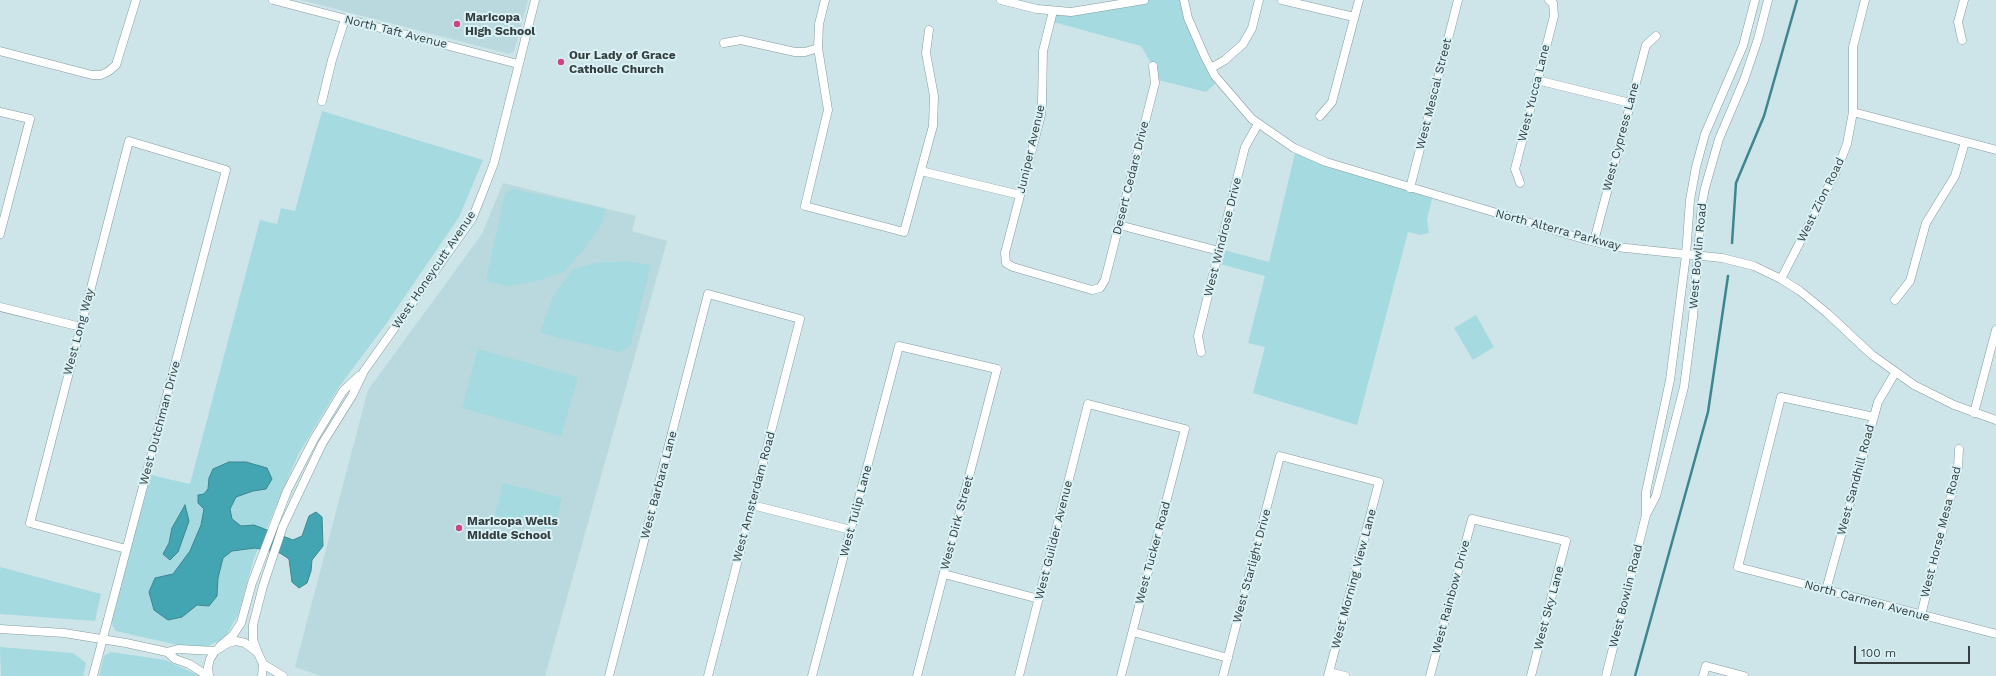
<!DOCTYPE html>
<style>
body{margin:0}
#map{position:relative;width:1996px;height:676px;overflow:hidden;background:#cde5e8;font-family:"Work Sans",sans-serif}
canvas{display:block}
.scale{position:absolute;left:1854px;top:646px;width:116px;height:18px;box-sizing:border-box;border:2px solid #353e40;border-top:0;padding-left:5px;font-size:12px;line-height:14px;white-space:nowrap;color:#353e40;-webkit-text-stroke:3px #daf2f5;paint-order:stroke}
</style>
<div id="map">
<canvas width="1996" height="676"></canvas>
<div class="scale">100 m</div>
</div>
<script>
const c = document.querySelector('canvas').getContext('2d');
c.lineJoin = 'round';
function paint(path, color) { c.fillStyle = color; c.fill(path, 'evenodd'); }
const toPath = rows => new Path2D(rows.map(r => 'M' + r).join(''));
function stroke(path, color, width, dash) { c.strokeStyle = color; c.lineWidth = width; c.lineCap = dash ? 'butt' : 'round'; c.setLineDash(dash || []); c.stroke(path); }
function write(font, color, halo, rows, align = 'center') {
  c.font = font + ' "Work Sans",sans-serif'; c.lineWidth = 4; c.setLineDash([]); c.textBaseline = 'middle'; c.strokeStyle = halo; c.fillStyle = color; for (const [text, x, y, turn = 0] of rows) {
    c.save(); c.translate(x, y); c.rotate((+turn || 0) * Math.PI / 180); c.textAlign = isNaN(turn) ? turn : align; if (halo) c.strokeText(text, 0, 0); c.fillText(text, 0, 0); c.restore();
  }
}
const built = toPath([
 [301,0,528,0,515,48,514,51,509,54],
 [503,183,636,216,632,231,667,241,545,676,321,676,295,667,368,390,482,234]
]);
const green = toPath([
 [1144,0,1184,0,1219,80,1206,92,1154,79,1153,66,1141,46,1050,21,1053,11],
 [322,111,483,160,459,217,386,324,339,387,298,455,254,558,238,615,227,634,220,640,208,646,191,648,116,631,113,627,111,619,151,475,190,484,260,220,277,224,281,208,295,211],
 [1296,149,1433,195,1427,219,1429,233,1420,235,1408,232,1357,425,1253,393,1265,347,1248,343,1265,276,1216,263,1220,249,1269,262],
 [513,189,606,209,601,225,585,248,564,272,534,282,506,286,486,281,505,193],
 [627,261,651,265,630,347,619,352,540,333,553,297,573,269,595,263],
 [1476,315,1494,347,1473,360,1454,328],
 [478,349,578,377,561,436,462,408],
 [503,483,562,498,553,530,495,515],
 [0,567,101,594,95,621,0,614],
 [0,647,73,653,86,663,83,676,1,676],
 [111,652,165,660,200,676,99,676,104,656]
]);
const water = toPath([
 [229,462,246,462,267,468,272,479,266,489,253,491,236,497,230,509,232,519,241,526,254,525,293,540,302,536,309,516,316,512,322,517,323,546,312,560,311,571,307,583,299,588,292,582,289,559,280,553,255,548,232,551,223,558,218,578,217,596,209,606,197,605,182,617,168,620,154,610,149,592,155,578,173,574,190,551,201,525,204,509,198,503,198,495,204,494,208,489,209,478,213,469,229,462],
 [185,505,189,521,178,552,170,560,163,554,169,543,172,528,185,505]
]);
const stream = toPath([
 [1732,243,1736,183,1764,116,1797,0],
 [1635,676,1708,412,1728,276]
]);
const minor = toPath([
 [273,0,518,64],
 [825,0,819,24,818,48,828,110,805,206,904,232,933,126,934,96,926,53,929,30],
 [1001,0,1037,9,1071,12,1144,0],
 [1184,0,1188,18,1205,57,1215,76,1252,119,1294,148,1326,162,1587,240,1616,247,1722,258,1754,266,1781,279,1800,291,1827,313,1872,355,1914,385,1954,405,1996,420],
 [1282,0,1354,17],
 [1053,11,1043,51,1042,103,1041,115,1005,253,1006,263,1013,267,1092,290,1100,288,1105,280,1155,83,1153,66],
 [1962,40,1958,22,1964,0],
 [724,43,741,40,795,52,805,52,818,48],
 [0,51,92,75,101,75,109,71,116,65,136,0],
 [1211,68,1225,60,1243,44,1252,28,1259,0],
 [1537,80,1630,103],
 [322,101,332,60,345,19],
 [0,112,30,119,0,234],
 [1853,112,1996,150],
 [1320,116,1332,102,1359,0],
 [921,171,1020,195],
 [1520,183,1515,169,1554,16,1553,3,1549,0],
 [1410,188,1458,0],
 [1119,225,1219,251],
 [1594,241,1646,45,1656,36],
 [1781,279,1837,170,1847,144,1853,112,1853,47,1865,0],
 [1895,300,1910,281,1926,223,1955,176,1965,142],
 [0,307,81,327],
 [1201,352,1198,336,1216,263,1245,147,1258,124],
 [1974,413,1996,330],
 [1874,417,1781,397,1738,567,1996,634],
 [752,505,851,530],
 [1647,513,1656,496,1684,387,1693,317,1702,203,1705,188,1719,139,1744,80,1758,39,1768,0],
 [944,574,1039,599],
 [1826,590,1878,402,1895,373],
 [1921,615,1958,468,1959,449],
 [0,629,64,633,126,643,167,652,175,659,189,664,208,676],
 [1133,632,1228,658],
 [220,646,233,635,241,623,252,583,287,491,314,439,343,391,359,376],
 [167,652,178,649,215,651],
 [258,653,253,640,253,625,263,586,283,526,322,444,352,396,364,371,472,219,484,189,494,163,535,0],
 [263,664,283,676],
 [1329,672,1345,676],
 [93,676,145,479,226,170,129,141,30,523,126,549],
 [209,676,208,667,210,659,215,651,228,643,236,641,245,643,258,653,263,664,262,676],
 [609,676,708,294,800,319,708,676],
 [812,676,899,346,997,369,917,676],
 [1019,676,1088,404,1185,429,1121,676],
 [1223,676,1280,456,1379,482,1328,676],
 [1430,676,1472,519,1566,541,1531,676],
 [1606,676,1646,515,1646,492,1670,380,1686,255,1690,200,1696,167,1705,134,1743,46,1755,0],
 [1703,676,1706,666,1744,676]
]);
const markers = [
 [457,24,4,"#cc4582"],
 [561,62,4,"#cc4582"],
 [459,528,4,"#cc4582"]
];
const poiNames = [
 ["Maricopa",465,17],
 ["High School",465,31],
 ["Our Lady of Grace",569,55],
 ["Catholic Church",569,69],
 ["Maricopa Wells",467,521],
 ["Middle School",467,535]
];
const streetNames = [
 ["North Taft Avenue",396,32,14],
 ["West Yucca Lane",1534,93,-76],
 ["West Mescal Street",1434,94,-76],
 ["West Cypress Lane",1621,137,-75],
 ["Juniper Avenue",1031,149,-77],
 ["Desert Cedars Drive",1131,178,-76],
 ["West Zion Road",1821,200,-64],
 ["North Alterra Parkway",1558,230,15],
 ["West Windrose Drive",1223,237,-76],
 ["West Bowlin Road",1698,256,-85],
 ["West Honeycutt Avenue",434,270,-56],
 ["West Long Way",79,332,-75],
 ["West Dutchman Drive",160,423,-75],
 ["West Sandhill Road",1856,480,-75],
 ["West Barbara Lane",659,485,-75],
 ["West Amsterdam Road",754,497,-75],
 ["West Tulip Lane",856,511,-75],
 ["West Dirk Street",957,523,-75],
 ["West Horse Mesa Road",1941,532,-76],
 ["West Guilder Avenue",1054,540,-76],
 ["West Tucker Road",1153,553,-75],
 ["West Starlight Drive",1252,566,-75],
 ["West Morning View Lane",1354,579,-75],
 ["West Bowlin Road",1626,596,-76],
 ["West Rainbow Drive",1451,597,-75],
 ["North Carmen Avenue",1867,601,15],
 ["West Sky Lane",1549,608,-75]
];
paint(built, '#b9d9de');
paint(green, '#a4dae0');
paint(water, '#42a5b1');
stroke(water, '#3e868f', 1);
stroke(stream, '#3e868f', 2.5);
stroke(minor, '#859b9e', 9);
stroke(minor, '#fff', 8);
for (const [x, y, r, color] of markers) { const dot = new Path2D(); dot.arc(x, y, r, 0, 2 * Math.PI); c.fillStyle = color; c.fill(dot); stroke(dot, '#daf2f5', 1.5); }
write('bold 12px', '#353e40', '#daf2f5', poiNames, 'left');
write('12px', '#353e40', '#daf2f5', streetNames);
</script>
